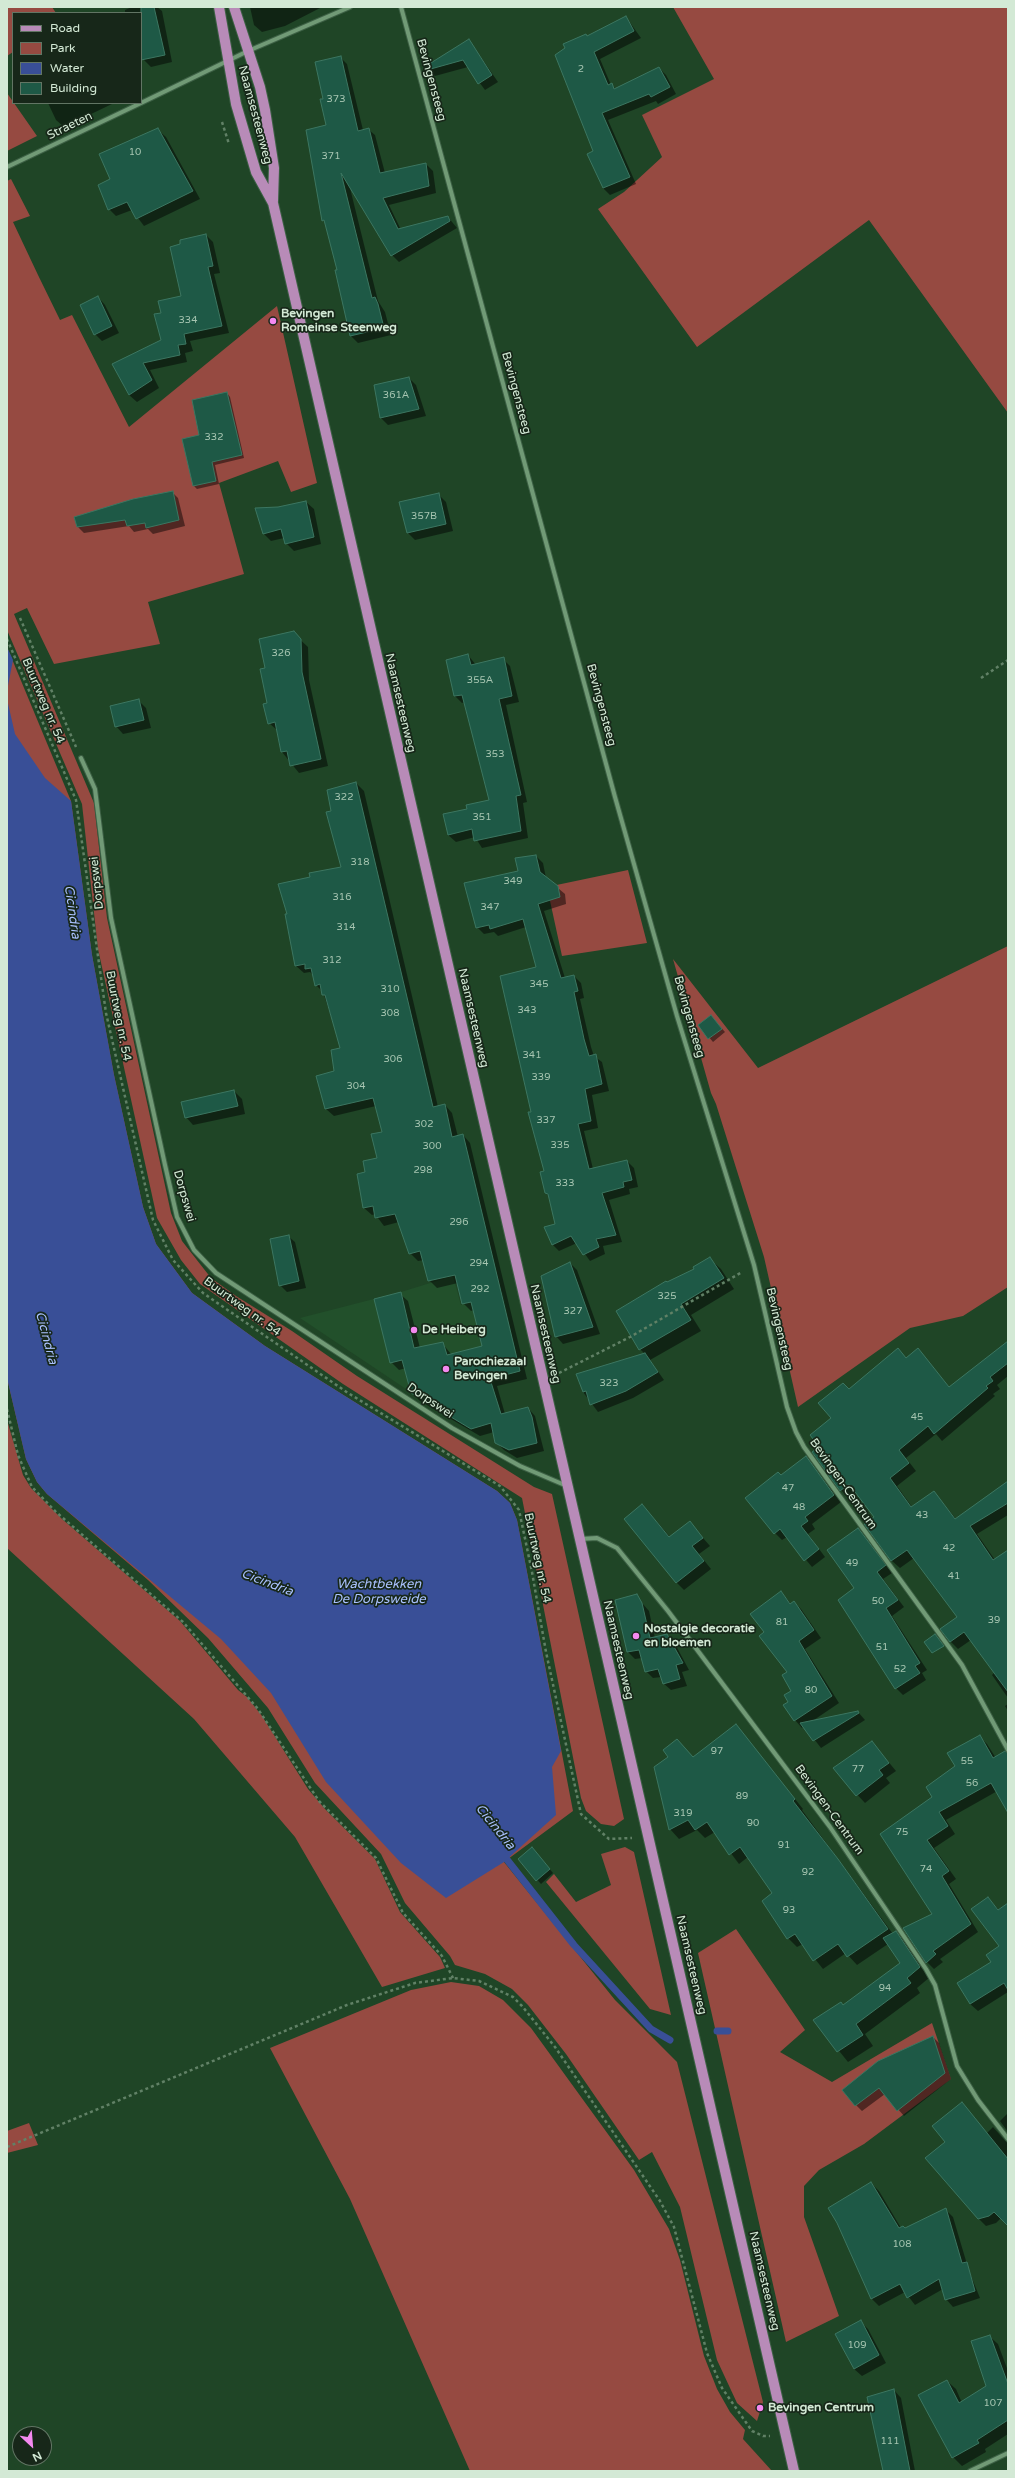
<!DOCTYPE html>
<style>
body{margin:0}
#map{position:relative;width:1015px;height:2478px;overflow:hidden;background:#1f4526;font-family:"Varela Round",sans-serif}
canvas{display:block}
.frame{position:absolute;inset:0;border:8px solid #d3e9d5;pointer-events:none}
.legend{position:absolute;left:12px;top:12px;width:130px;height:92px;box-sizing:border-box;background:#172719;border:1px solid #627564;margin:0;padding:5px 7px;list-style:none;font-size:12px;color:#d3e9d5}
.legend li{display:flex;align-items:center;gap:8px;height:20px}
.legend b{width:20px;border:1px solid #627564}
.north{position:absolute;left:12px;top:2426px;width:40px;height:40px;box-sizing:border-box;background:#172719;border:1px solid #627564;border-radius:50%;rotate:154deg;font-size:11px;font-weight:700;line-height:16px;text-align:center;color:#d3e9d5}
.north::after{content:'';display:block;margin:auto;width:14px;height:18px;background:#f489f0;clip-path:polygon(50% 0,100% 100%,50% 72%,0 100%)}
</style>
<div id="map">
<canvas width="1015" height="2478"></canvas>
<div class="frame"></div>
<ul class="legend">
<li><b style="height:5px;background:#b88bb8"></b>Road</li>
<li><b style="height:11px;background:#964a41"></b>Park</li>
<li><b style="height:11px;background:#394f97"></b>Water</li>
<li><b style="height:11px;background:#1e5946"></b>Building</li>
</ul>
<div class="north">N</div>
</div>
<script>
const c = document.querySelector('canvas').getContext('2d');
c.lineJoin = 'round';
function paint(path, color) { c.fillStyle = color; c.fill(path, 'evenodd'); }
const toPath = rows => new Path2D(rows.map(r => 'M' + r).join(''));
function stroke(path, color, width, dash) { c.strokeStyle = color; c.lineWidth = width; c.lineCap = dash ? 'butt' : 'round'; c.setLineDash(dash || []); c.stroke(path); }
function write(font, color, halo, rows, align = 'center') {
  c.font = font + ' "Varela Round",sans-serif'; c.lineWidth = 3.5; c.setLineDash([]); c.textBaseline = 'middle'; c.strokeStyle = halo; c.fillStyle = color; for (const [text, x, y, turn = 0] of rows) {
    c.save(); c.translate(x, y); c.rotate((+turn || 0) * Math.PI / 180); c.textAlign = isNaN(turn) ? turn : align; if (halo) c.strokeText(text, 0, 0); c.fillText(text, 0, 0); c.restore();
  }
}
const built = toPath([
 [453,1276,461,1305,503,1292,513,1341,477,1352,480,1382,418,1397,300,1318,401,1292]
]);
const green = toPath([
 [7,7,52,7,56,13,13,13,13,52,7,56],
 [673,7,1008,7,1008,413,869,220,697,347,598,209,624,192,662,157,642,115,714,79],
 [7,93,37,136,7,151],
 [11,179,30,216,13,222,38,275,60,320,72,315,129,427,277,306,317,483,291,492,278,461,219,483,244,574,148,602,160,644,54,664,27,608,14,614,94,803,107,918,171,1213,182,1241,211,1278,236,1296,292,1331,357,1376,534,1487,552,1494,624,1819,614,1826,601,1824,586,1811,581,1798,522,1498,343,1384,200,1284,181,1260,157,1218,98,949,82,804,7,630,7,181],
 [7,647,71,801,92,955,114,1075,143,1207,156,1244,192,1293,265,1346,497,1491,510,1503,517,1520,573,1811,504,1862,615,2000,677,2062,763,2402,757,2421,737,2403,717,2360,680,2207,652,2152,639,2160,566,2054,528,2005,512,1989,485,1974,455,1965,450,1956,405,1903,381,1854,315,1783,268,1708,208,1638,148,1580,47,1494,37,1482,26,1459,7,1378],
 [628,870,647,943,562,956,547,887],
 [1008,946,1008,1287,963,1316,910,1328,798,1407,764,1257,716,1104,711,1093,673,959,758,1068],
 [7,1420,23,1475,31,1488,62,1519,180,1621,238,1690,247,1697,262,1716,308,1789,325,1809,375,1859,400,1912,440,1957,445,1968,382,1987,295,1837,194,1719,7,1548],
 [625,1847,634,1852,671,2015,650,2009,546,1882,554,1874,576,1902,611,1885,601,1854],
 [736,1929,805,2030,780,2052,832,2082,932,2023,951,2079,864,2144,819,2170,804,2186,804,2217,839,2316,786,2342,698,1953],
 [451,1982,479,1986,503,2000,531,2028,634,2170,669,2229,680,2260,704,2356,717,2389,730,2412,745,2430,743,2439,772,2471,470,2471,350,2199,270,2048,411,1990],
 [29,2123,38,2145,7,2153,7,2131]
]);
const water = toPath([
 [7,647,13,660,7,691],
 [7,699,15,734,45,778,71,801,92,955,114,1075,143,1207,156,1244,192,1293,265,1346,497,1491,510,1503,517,1520,561,1751,552,1767,556,1815,504,1862,446,1898,401,1863,326,1782,271,1693,221,1639,47,1494,37,1482,26,1459,7,1378]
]);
const shadow = toPath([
 [132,7,157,7,162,11,172,62,151,67,144,60,141,56,141,13,125,13,125,10],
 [250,7,322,7,285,26,262,32,254,25],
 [626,17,641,38,600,59,611,85,616,89,659,68,666,75,676,94,658,104,656,101,608,120,636,184,610,195,603,188,595,152,588,37],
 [469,40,498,82,485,90,468,67,435,76,428,69],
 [340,57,347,64,363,130,368,129,375,135,385,173,426,164,433,171,436,193,389,205,401,230,448,217,457,228,399,262,392,255,349,184,378,301,385,312,391,335,358,343,351,336,338,270,326,223,323,220,327,126,324,99],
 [48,103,111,103,112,104,64,127,56,120],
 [158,130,166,137,200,199,144,226,132,210,116,216,109,209,111,179],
 [206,235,213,242,220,273,214,274,229,333,190,341,193,351,185,353,187,362,150,370,159,388,137,402,129,395,114,364,162,341,162,313,183,296],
 [98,297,105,305,119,333,102,341,95,334],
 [409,378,416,385,426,416,388,425,381,418],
 [227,393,230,397,244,458,215,465,219,484,197,489,194,486,201,436],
 [172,492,178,498,185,526,153,534,148,529,134,532,129,526,84,533,78,527],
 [438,494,446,502,453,531,415,540,408,533],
 [306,502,314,509,321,544,294,551,286,543,284,538,271,541,264,534,257,509,278,508],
 [293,633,308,647,309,680,328,766,299,773,282,752,278,731,269,723,267,668],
 [468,655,476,665,503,659,510,666,519,702,506,705,527,802,523,803,528,838,482,848,475,837,456,842,448,835,468,809,490,800,465,702,462,703,455,696],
 [139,701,146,708,151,728,123,734,116,726],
 [356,783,364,791,438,1107,445,1105,452,1113,458,1137,463,1135,470,1143,527,1379,497,1386,505,1414,528,1408,535,1416,544,1451,517,1458,504,1450,496,1442,494,1432,480,1436,420,1401,412,1393,406,1368,399,1370,391,1362,400,1294,408,1301,420,1348,442,1343,451,1354,483,1347,474,1310,471,1311,463,1303,458,1283,437,1288,429,1280,424,1260,418,1261,410,1253,399,1222,384,1226,375,1214,372,1215,364,1208,366,1173,378,1159,383,1133,376,1106,334,1116,326,1109,342,1049,323,992,316,985,314,976,310,972,304,973,296,966,288,914,311,877,342,867,333,811],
 [536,856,543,863,546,878,565,894,566,904,544,911,565,978,574,976,581,983,584,998,580,999,591,1047,594,1056,602,1062,609,1091,592,1095,598,1128,584,1131,593,1169,627,1161,634,1168,638,1187,629,1189,630,1194,609,1200,622,1242,603,1246,605,1254,590,1261,577,1243,559,1251,552,1244,556,1225,550,1197,546,1193,545,1172,532,1113,537,968,526,927,498,936,494,932,484,934,477,927,520,872],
 [714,1020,725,1032,713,1042,699,1025],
 [234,1091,242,1099,245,1114,193,1125,186,1117],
 [288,1236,295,1242,306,1288,287,1292,280,1285],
 [710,1259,721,1269,734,1289,691,1315,701,1331,650,1360,664,1380,633,1398,598,1412,583,1392,645,1354,640,1349,695,1270],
 [570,1263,577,1270,600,1334,563,1344,556,1336],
 [918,1349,950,1388,1008,1355,1008,1376,997,1385,1000,1389,993,1394,995,1396,942,1441,936,1434,906,1458,916,1471,897,1486,912,1507,934,1492,956,1519,1008,1493,1008,1515,977,1534,995,1560,1008,1553,1008,1698,992,1675,995,1672,971,1640,958,1649,950,1641,958,1617,914,1558,900,1568,892,1561,865,1524,875,1517,856,1492,848,1498,841,1490,820,1447,833,1418,849,1390,898,1350,907,1359],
 [806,1458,841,1502,812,1524,815,1529,808,1534,825,1557,812,1567,787,1537,782,1540,775,1533,781,1476],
 [642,1505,670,1537,690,1523,710,1546,699,1554,711,1569,684,1590,676,1582],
 [858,1529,892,1573,883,1579,904,1607,892,1616,927,1670,922,1673,926,1680,903,1695,896,1688,855,1589],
 [781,1592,791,1604,794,1602,801,1609,821,1638,805,1649,839,1703,811,1722,858,1712,865,1720,821,1748,804,1726,802,1728,795,1720,789,1702,792,1691,788,1673,765,1632],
 [636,1596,649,1611,655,1638,667,1635,674,1642,689,1670,682,1672,687,1686,671,1690,663,1683,662,1677,653,1678,646,1671,642,1658,635,1659,628,1652,616,1601],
 [1008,1704,1008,1711,1005,1706],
 [736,1725,803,1809,802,1810,893,1934,896,1932,906,1942,930,1977,917,1988,920,1993,865,2034,873,2046,848,2062,815,2021,844,2006,901,1963,888,1944,857,1965,846,1953,823,1969,803,1944,797,1947,788,1938,773,1893,748,1857,739,1864,715,1832,705,1838,697,1830,679,1839,670,1829,693,1758],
 [979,1736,987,1744,1008,1777,1008,1785,946,1820,955,1834,934,1848,956,1879,949,1884,978,1932,940,1959,943,1962,934,1969,927,1962,933,1914,881,1835,933,1797],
 [872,1742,896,1771,886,1778,890,1783,865,1803,851,1788],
 [535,1852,553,1873,541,1884,519,1859],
 [988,1898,999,1910,1008,1905,1008,1992,978,2011,970,2004,1000,1947],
 [933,2037,939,2043,951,2079,904,2116,885,2094,862,2111,856,2105],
 [1008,2113,1008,2132,1000,2121],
 [993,2127,1008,2144,1008,2225,1001,2218,996,2223,986,2226,979,2219,987,2133],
 [871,2183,879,2191,901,2228,905,2229,946,2210,953,2217,969,2271,980,2298,953,2307,946,2299,943,2289,915,2305,905,2292,879,2306,872,2299,838,2222],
 [861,2322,868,2329,886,2363,862,2376,854,2369],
 [989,2336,998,2344,1008,2371,1008,2434,985,2449,986,2452,962,2466,953,2457,947,2381,956,2389,962,2403,987,2387],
 [894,2390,901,2398,915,2471,884,2471]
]);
const stream = toPath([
 [501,1852,574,1945,651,2029,670,2040],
 [717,2031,728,2031]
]);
const building = toPath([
 [141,7,154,7,165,55,141,60,141,7],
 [626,16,634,31,594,52,608,85,612,83,614,89,659,67,670,87,651,97,649,94,602,113,630,177,603,188,587,154,593,151,555,55,565,48,563,44,586,34,587,36,626,16],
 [469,39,492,75,478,84,463,60,427,70,426,66,469,39],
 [341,56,358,131,369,128,380,173,426,163,429,186,383,198,398,229,448,216,450,221,391,256,341,173,372,298,375,297,378,304,384,328,350,336,335,270,337,270,324,220,322,221,306,130,326,125,320,99,323,99,315,62,341,56],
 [158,128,193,191,136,219,127,202,108,210,98,185,110,179,99,154,158,128],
 [206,234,213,266,208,267,222,326,184,334,186,344,178,345,180,355,143,363,152,380,129,395,112,364,161,340,154,314,161,313,158,301,181,296,170,247,180,244,180,240,206,234],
 [98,296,112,326,94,335,80,305,98,296],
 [409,377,419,409,380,418,374,385,409,377],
 [227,392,242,455,212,462,216,481,193,486,182,439,199,435,192,400,227,392],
 [173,491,179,520,146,528,145,523,127,526,125,520,77,527,74,517,133,499,173,491],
 [439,493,446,524,407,533,399,502,439,493],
 [306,501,314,537,285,544,281,529,263,534,255,508,278,507,306,501],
 [294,631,301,639,302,672,321,759,290,766,287,751,281,752,275,722,268,724,263,704,267,703,260,669,265,668,259,639,294,631],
 [468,654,471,665,504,657,512,696,499,699,521,795,516,796,521,831,474,841,472,829,448,835,443,814,467,809,466,805,489,800,462,695,454,696,446,660,468,654],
 [139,699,144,720,115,727,110,706,139,699],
 [356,782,433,1107,445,1104,452,1137,463,1134,520,1371,490,1379,501,1414,528,1407,532,1417,537,1443,509,1450,495,1443,491,1423,471,1429,411,1393,402,1360,390,1363,374,1299,401,1292,414,1348,443,1342,447,1355,482,1346,471,1302,462,1304,455,1275,428,1281,420,1251,409,1254,395,1214,375,1218,373,1206,363,1208,357,1174,365,1172,363,1161,377,1158,371,1134,382,1132,373,1098,325,1109,316,1076,334,1071,331,1050,340,1048,325,995,322,995,320,984,315,986,311,968,305,969,305,964,295,966,285,914,287,914,278,884,310,877,309,873,341,867,326,812,331,811,327,790,356,782],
 [536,855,540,872,558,886,560,897,538,904,561,978,574,975,578,991,574,992,584,1039,589,1056,596,1054,602,1084,585,1089,591,1121,578,1124,589,1169,627,1160,632,1180,623,1182,624,1187,602,1193,616,1235,596,1239,599,1247,583,1255,571,1236,552,1245,544,1227,555,1224,548,1194,545,1193,540,1172,544,1171,528,1112,531,1112,500,976,536,967,523,919,490,929,489,925,476,928,464,883,518,871,515,858,536,855],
 [711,1015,722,1029,708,1039,698,1025,711,1015],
 [234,1090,238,1106,185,1118,181,1102,234,1090],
 [289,1235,299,1281,279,1286,270,1239,289,1235],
 [710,1257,724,1278,681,1304,691,1320,639,1350,616,1311,666,1281,667,1282,694,1269,693,1267,710,1257],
 [570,1262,593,1327,555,1337,541,1276,570,1262],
 [1008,1341,1008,1363,990,1377,993,1381,986,1386,988,1388,934,1434,928,1426,899,1450,909,1463,890,1478,911,1507,934,1491,955,1519,1008,1481,1008,1503,970,1526,993,1560,1008,1550,1008,1692,964,1632,950,1642,940,1629,957,1617,907,1550,891,1561,864,1524,874,1517,849,1484,840,1491,812,1452,819,1447,810,1435,831,1418,818,1403,843,1383,849,1389,898,1348,906,1358,918,1348,949,1387,1008,1341],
 [645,1353,658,1372,626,1391,590,1405,586,1391,583,1392,576,1374,645,1353],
 [806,1456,834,1495,805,1517,808,1521,801,1526,819,1549,804,1561,780,1529,774,1534,745,1498,778,1472,781,1475,806,1456],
 [642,1504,669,1537,690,1521,703,1538,692,1546,704,1561,676,1583,624,1519,642,1504],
 [858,1528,886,1565,877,1572,898,1600,886,1608,920,1663,915,1666,920,1673,895,1689,838,1600,854,1588,827,1550,858,1528],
 [781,1591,790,1604,794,1601,814,1630,799,1641,832,1696,794,1721,783,1705,788,1702,784,1695,791,1691,782,1675,787,1672,759,1636,764,1632,750,1614,781,1591],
 [637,1594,642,1603,650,1638,667,1634,683,1663,676,1665,680,1679,663,1684,658,1669,645,1672,639,1650,627,1652,615,1600,637,1594],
 [935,1634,944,1646,932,1653,924,1642,935,1634],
 [858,1711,859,1713,813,1741,800,1723,858,1711],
 [736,1724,795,1799,793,1801,838,1859,888,1929,847,1957,838,1944,813,1961,795,1934,787,1939,762,1901,772,1893,740,1847,729,1855,707,1822,695,1830,688,1820,669,1830,654,1767,668,1757,663,1750,677,1739,693,1757,736,1724],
 [980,1735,993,1758,1005,1751,1008,1753,1008,1813,991,1783,939,1812,948,1826,927,1840,949,1871,942,1876,971,1924,933,1951,936,1954,926,1963,903,1928,932,1914,880,1834,932,1797,926,1787,955,1766,947,1753,980,1735],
 [872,1741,889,1763,879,1770,883,1775,856,1796,833,1768,872,1741],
 [532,1847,550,1869,536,1881,518,1859,532,1847],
 [988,1897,998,1910,1008,1903,1008,1990,1004,1983,970,2004,957,1983,991,1962,986,1955,999,1946,971,1909,988,1897],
 [896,1931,920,1967,907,1978,911,1983,856,2024,863,2035,837,2052,813,2020,841,2002,843,2005,900,1963,883,1938,896,1931],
 [933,2036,945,2073,897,2111,879,2088,855,2106,842,2090,878,2061,933,2036],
 [962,2102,1008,2159,1008,2226,994,2212,989,2216,978,2219,925,2158,945,2142,932,2126,962,2102],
 [871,2182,899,2228,903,2226,905,2228,946,2208,962,2263,967,2262,975,2291,945,2300,939,2279,907,2298,900,2284,871,2299,837,2223,828,2208,871,2182],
 [861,2320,879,2355,854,2369,835,2334,861,2320],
 [990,2335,1008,2384,1008,2420,977,2440,979,2443,952,2458,918,2395,947,2380,959,2403,986,2386,971,2341,990,2335],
 [894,2389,910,2471,883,2471,867,2397,894,2389]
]);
const path = toPath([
 [222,122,229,144],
 [20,618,76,747],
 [7,639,76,800,106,1013,153,1220,173,1260,203,1293,348,1393,500,1486,519,1510,532,1572,546,1652,581,1814,609,1839,632,1838],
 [981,678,1008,660],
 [559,1373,630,1337,742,1272],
 [7,1409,18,1455,32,1487,56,1512,183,1622,258,1709,319,1801,376,1858,403,1913,442,1956,453,1978],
 [7,2147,347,2005,415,1983,453,1978,479,1981,513,1997,522,2006,555,2047,660,2201,674,2227,707,2353,722,2388,752,2431,763,2436,770,2436]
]);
const minor = toPath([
 [401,7,615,797,677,1016,754,1265,787,1407,796,1432,804,1447,962,1665,1008,1750],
 [141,103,248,51,350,7],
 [7,167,141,103],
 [81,758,95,789,111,918,165,1165,177,1217,194,1250,216,1273,452,1428,520,1466,567,1486],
 [580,1539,597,1538,617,1548,668,1611,830,1827,926,1969,935,1985,957,2066,978,2100,1008,2139],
 [970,2471,1008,2453]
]);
const primary = toPath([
 [219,7,236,104,256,172,273,203,794,2471],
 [234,7,260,87,265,110,274,168,273,201]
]);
const markers = [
 [273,321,4,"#f489f0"],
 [414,1330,4,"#f489f0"],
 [446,1369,4,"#f489f0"],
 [636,1636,4,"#f489f0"],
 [760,2408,4,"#f489f0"]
];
const numberNames = [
 ["2",581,69],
 ["373",336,99],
 ["10",135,152],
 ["371",331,156],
 ["334",188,320],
 ["361A",396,395],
 ["332",214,437],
 ["357B",424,516],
 ["326",281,653],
 ["355A",480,680],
 ["353",495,754],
 ["322",344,797],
 ["351",482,817],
 ["318",360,862],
 ["349",513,881],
 ["316",342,897],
 ["347",490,907],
 ["314",346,927],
 ["312",332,960],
 ["345",539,984],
 ["310",390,989],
 ["343",527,1010],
 ["308",390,1013],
 ["341",532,1055],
 ["306",393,1059],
 ["339",541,1077],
 ["304",356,1086],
 ["337",546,1120],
 ["302",424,1124],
 ["335",560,1145],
 ["300",432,1146],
 ["298",423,1170],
 ["333",565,1183],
 ["296",459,1222],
 ["294",479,1263],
 ["292",480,1289],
 ["325",667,1296],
 ["327",573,1311],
 ["323",609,1383],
 ["45",917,1417],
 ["47",788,1488],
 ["48",799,1507],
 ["43",922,1515],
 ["42",949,1548],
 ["49",852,1563],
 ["41",954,1576],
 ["50",878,1601],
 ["39",994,1620],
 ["81",782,1622],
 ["51",882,1647],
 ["52",900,1669],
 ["80",811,1690],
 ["97",717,1751],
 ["55",967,1761],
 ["77",858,1769],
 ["56",972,1783],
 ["89",742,1796],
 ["319",683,1813],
 ["90",753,1823],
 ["75",902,1832],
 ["91",784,1845],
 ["74",926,1869],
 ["92",808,1872],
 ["93",789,1910],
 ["94",885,1988],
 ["108",902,2244],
 ["109",857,2345],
 ["107",993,2403],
 ["111",890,2441]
];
const streetNames = [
 ["Bevingensteeg",431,80,75],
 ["Naamsesteenweg",255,115,75],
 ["Straeten",70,126,-26],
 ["Bevingensteeg",516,393,75],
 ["Buurtweg nr. 54",43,701,67],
 ["Naamsesteenweg",400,703,77],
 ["Bevingensteeg",601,705,75],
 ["Dorpswei",97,883,-96],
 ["Buurtweg nr. 54",118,1016,79],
 ["Bevingensteeg",689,1017,74],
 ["Naamsesteenweg",473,1018,77],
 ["Dorpswei",184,1196,74],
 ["Buurtweg nr. 54",242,1307,36],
 ["Bevingensteeg",779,1329,77],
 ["Naamsesteenweg",545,1334,77],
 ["Dorpswei",430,1401,34],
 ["Bevingen-Centrum",843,1484,55],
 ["Buurtweg nr. 54",537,1558,78],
 ["Naamsesteenweg",618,1650,77],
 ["Bevingen-Centrum",829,1810,54],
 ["Naamsesteenweg",691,1965,77],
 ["Naamsesteenweg",764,2281,77]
];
const poiNames = [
 ["Bevingen",281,314],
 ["Romeinse Steenweg",281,328],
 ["De Heiberg",422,1330],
 ["Parochiezaal",454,1362],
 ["Bevingen",454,1376],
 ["Nostalgie decoratie",644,1629],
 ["en bloemen",644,1643],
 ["Bevingen Centrum",768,2408]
];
const waterNames = [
 ["Cicindria",72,912,82],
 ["Cicindria",46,1338,75],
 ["Cicindria",267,1583,21],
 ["Wachtbekken",379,1585],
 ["De Dorpsweide",379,1600],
 ["Cicindria",495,1827,51]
];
paint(built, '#22502b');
paint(green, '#964a41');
paint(water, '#394f97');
paint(shadow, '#0007');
stroke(stream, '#394f97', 7);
paint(building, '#1e5946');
stroke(building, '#3c7661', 1);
stroke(minor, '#3d6045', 6);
stroke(primary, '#3d6045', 12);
stroke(path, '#618166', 2.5, [3, 3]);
stroke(minor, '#719a76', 4);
stroke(primary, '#b88bb8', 10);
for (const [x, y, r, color] of markers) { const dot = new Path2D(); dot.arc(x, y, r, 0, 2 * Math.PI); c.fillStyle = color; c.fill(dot); stroke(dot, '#172719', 1.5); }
write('10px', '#a6c5b1', null, numberNames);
write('12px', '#d3e9d5', '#172719', streetNames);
write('bold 12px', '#d3e9d5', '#172719', poiNames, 'left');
write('italic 13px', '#aac1fe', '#172719', waterNames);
</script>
